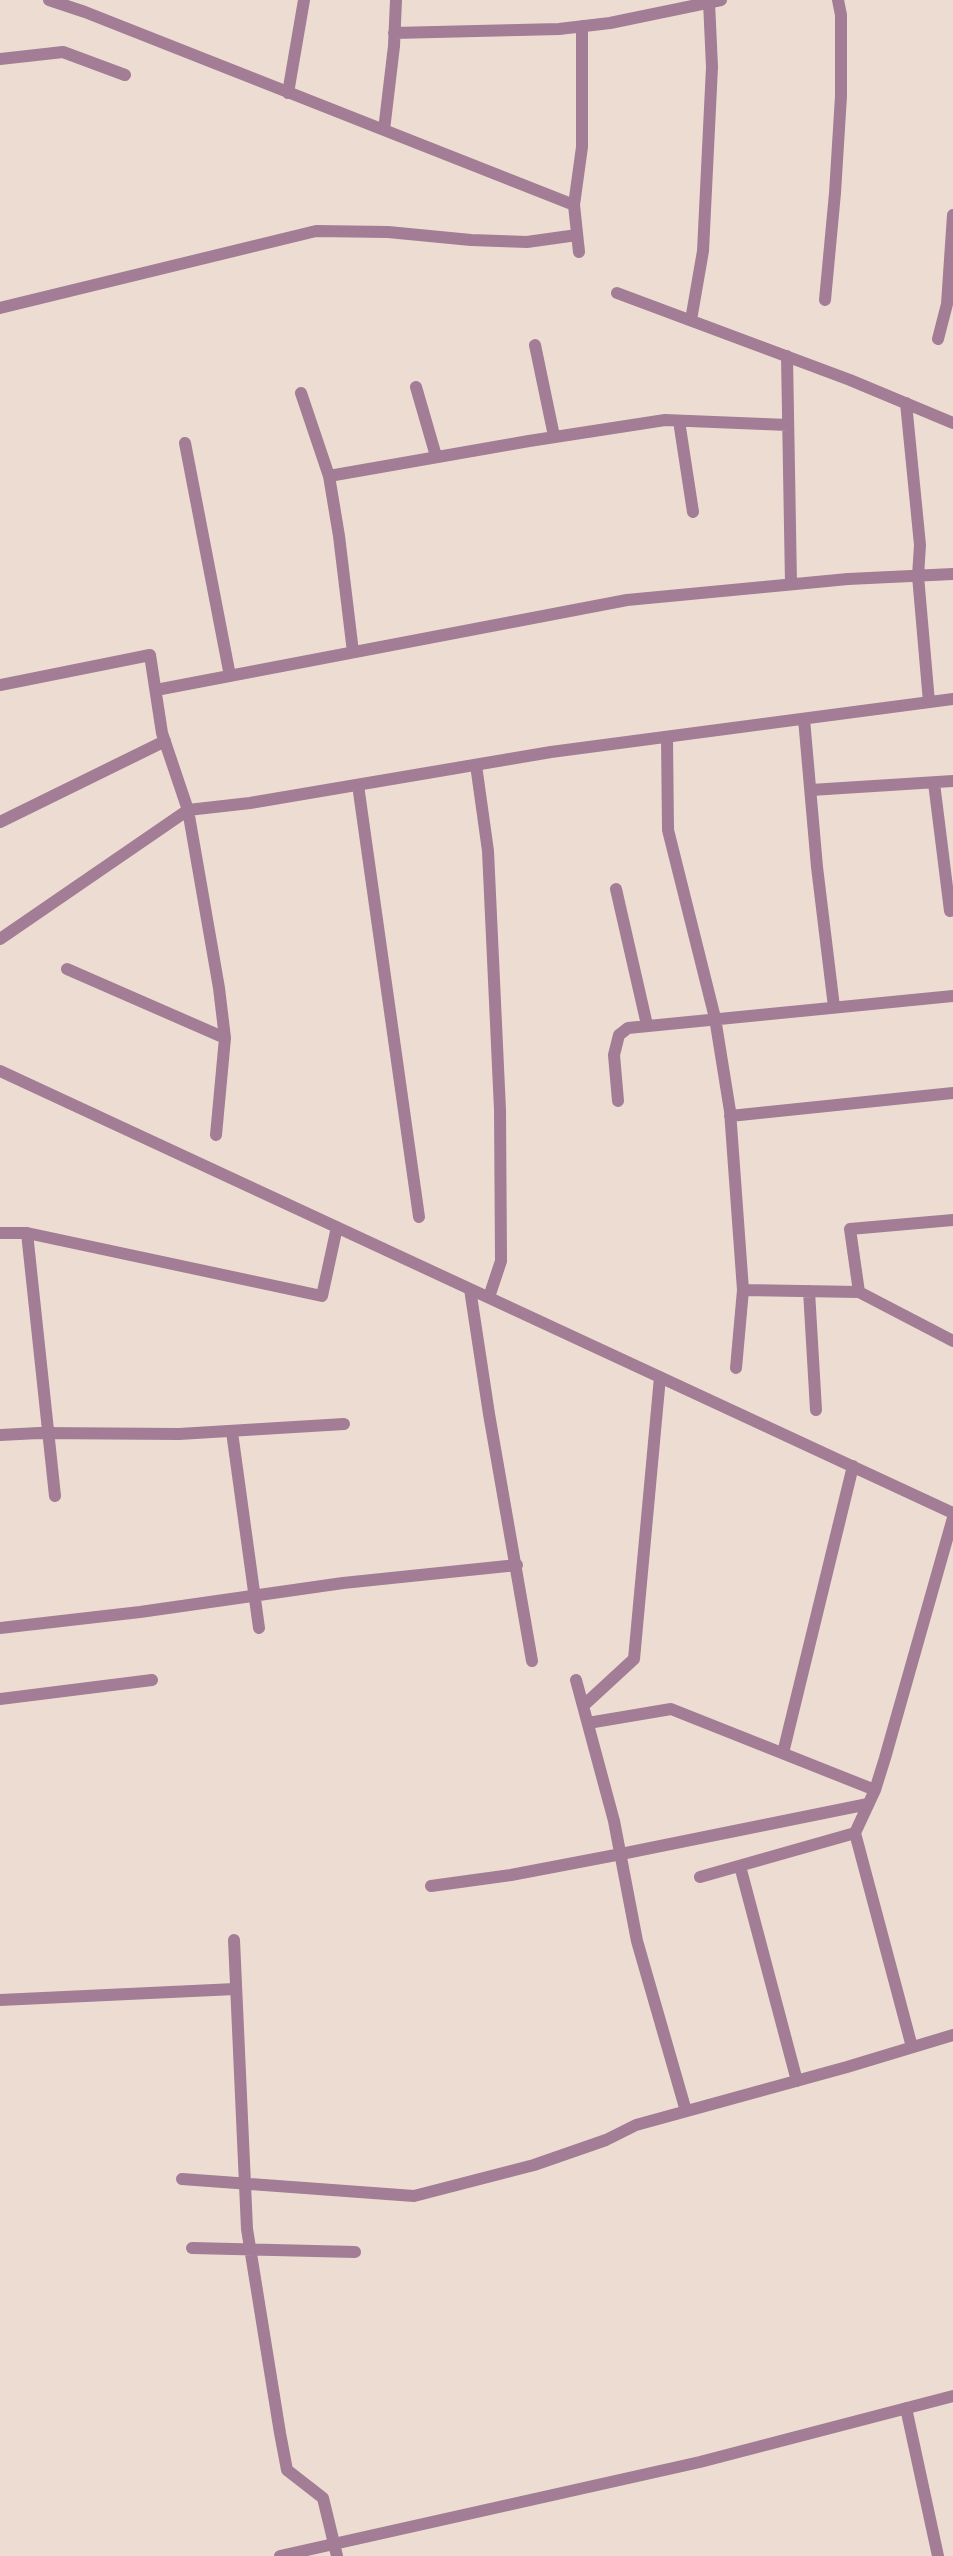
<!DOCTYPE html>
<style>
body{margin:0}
canvas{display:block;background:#eddcd2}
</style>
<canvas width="953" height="2556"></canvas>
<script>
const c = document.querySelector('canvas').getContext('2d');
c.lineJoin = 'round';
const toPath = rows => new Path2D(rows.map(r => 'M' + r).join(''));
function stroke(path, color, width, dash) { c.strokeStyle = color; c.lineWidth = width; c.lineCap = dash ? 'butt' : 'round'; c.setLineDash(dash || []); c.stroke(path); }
const minor = toPath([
 [49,0,85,12,574,205],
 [394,33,559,29,610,23,721,0],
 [0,59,63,52,125,75],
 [288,93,304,0],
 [384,130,394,46,396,0],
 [579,252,574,205,582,147,582,26],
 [617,293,850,380,953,423],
 [825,300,835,193,841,96,841,15,838,0],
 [0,308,316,231,388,232,471,240,527,242,577,235],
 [691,320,703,251,712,67,709,2],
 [938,339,947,304,953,215],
 [535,345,554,436],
 [787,356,791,584],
 [416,387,436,456],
 [301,393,329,476,339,536,353,652],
 [906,403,920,545,918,576,929,702],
 [679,421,693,512],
 [185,443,230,676],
 [329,476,529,441,665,420,788,425],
 [0,685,150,655,162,733,188,810,219,988,225,1038,216,1135],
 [156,690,627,600,848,579,953,574],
 [804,719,817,867,834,1007],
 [667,738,668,830,715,1018,730,1111,743,1290,736,1368],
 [476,765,488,851,500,1110,501,1261,489,1297],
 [934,783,950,911],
 [358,785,419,1217],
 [811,790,953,781],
 [0,822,165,741],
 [616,889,647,1025],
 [0,939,188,810,250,803,551,752,953,699],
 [67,969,225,1038],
 [0,1071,953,1513],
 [618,1101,614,1055,619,1035,628,1028,953,996],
 [730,1116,953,1093],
 [0,1233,27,1233,322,1296,337,1227],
 [27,1233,55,1496],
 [470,1289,489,1414,532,1661],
 [743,1290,859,1292,953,1341],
 [809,1291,816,1410],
 [859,1292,850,1229,953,1220],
 [232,1432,259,1628],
 [0,1435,39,1433,179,1434,344,1424],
 [0,1628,140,1612,343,1583,517,1565],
 [576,1680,614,1821,637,1941,686,2111],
 [0,1699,152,1680],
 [583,1706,634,1659,660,1377],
 [588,1723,671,1709,875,1790],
 [783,1753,853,1466],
 [740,1866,797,2081],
 [700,1877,855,1833],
 [431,1886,511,1875,621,1854,868,1804],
 [234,1940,247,2229,280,2433,287,2470,323,2498,337,2556],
 [0,2000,235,1989],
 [912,2047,855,1833,875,1790,885,1758,953,1518],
 [182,2179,414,2196,534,2165,606,2140,636,2125,847,2067,953,2035],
 [192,2248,355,2252],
 [906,2408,938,2556],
 [280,2556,700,2462,953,2396]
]);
stroke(minor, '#a27d95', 12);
</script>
